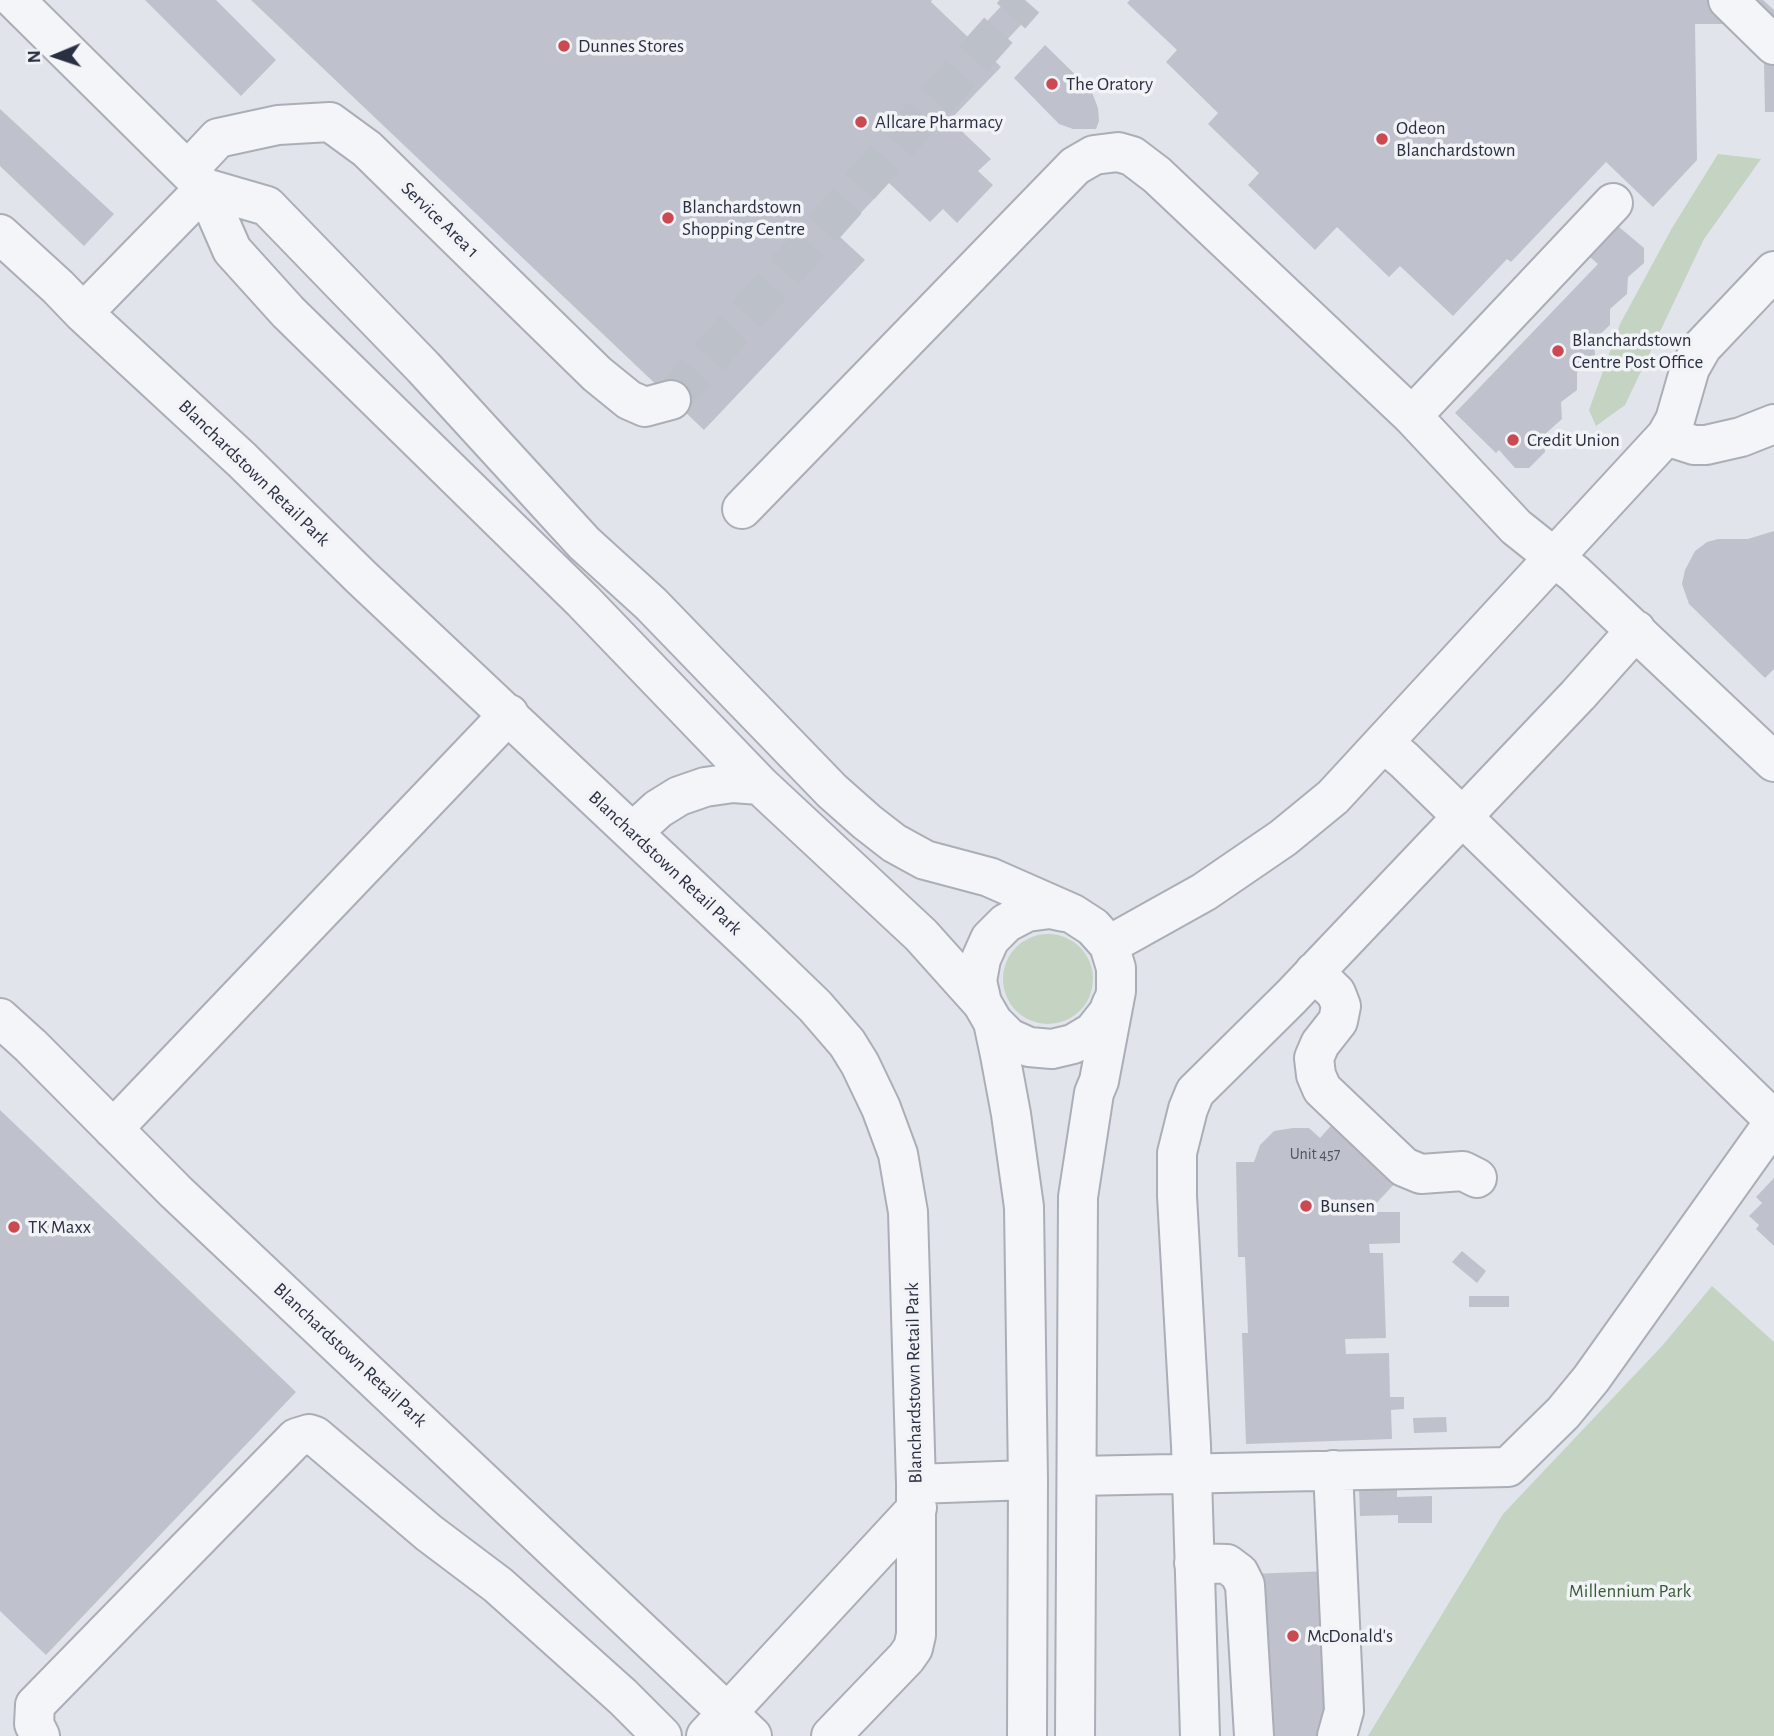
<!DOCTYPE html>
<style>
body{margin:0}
#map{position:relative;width:1774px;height:1736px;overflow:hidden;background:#e1e4ea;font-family:"Alegreya Sans",sans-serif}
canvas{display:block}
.north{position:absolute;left:21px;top:21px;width:70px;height:70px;-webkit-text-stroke:5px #f1f3f7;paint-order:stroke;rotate:268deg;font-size:19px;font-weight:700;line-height:28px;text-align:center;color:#2a3041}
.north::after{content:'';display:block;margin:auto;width:24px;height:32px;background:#2a3041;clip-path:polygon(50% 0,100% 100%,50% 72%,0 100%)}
</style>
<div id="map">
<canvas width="1774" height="1736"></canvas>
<div class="north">N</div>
</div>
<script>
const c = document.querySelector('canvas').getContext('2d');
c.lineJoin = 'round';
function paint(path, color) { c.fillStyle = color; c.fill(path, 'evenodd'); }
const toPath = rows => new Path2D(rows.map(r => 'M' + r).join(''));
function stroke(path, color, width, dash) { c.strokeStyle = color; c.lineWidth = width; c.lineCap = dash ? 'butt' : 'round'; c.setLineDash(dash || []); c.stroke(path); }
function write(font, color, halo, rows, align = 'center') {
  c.font = font + ' "Alegreya Sans",sans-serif'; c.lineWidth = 7; c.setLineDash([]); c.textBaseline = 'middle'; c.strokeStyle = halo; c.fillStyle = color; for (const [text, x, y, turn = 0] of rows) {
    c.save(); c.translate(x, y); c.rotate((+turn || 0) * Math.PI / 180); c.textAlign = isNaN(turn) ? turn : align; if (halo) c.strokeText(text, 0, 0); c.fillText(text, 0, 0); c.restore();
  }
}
const green = toPath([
 [1718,154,1761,159,1704,239,1625,405,1596,426,1589,410,1620,324,1672,228],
 '1003 979a45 45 0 1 1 90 0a45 45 0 1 1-90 0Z',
 [1712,1286,1774,1342,1774,1736,1368,1736,1503,1514,1662,1346]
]);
const building = toPath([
 [145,0,216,0,276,60,241,96],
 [251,0,932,0,931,2,970,39,1007,0,1019,0,1032,13,991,57,1001,67,950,120,991,159,978,171,993,185,957,223,943,209,930,222,889,183,839,236,865,260,704,430],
 [1130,0,1763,0,1774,10,1774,112,1765,112,1764,62,1727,24,1695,24,1697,160,1653,207,1606,162,1511,262,1507,259,1453,316,1400,266,1389,277,1337,227,1315,250,1248,185,1259,173,1208,124,1218,113,1166,62,1177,50,1127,3],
 [1045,45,1091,90,1098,108,1099,121,1096,129,1073,129,1059,124,1014,78],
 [0,109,114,214,84,246,0,166],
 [1619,227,1644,248,1644,263,1628,277,1627,294,1610,309,1610,325,1594,340,1595,355,1577,373,1577,390,1561,402,1562,419,1544,435,1545,452,1529,468,1515,468,1499,450,1496,453,1455,413,1598,264,1590,257],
 [1774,531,1774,669,1765,678,1689,604,1682,584,1685,570,1695,551,1707,542,1718,539,1748,539],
 [0,1110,296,1392,46,1655,0,1611],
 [1336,1120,1400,1178,1368,1212,1400,1212,1400,1243,1369,1244,1370,1253,1383,1253,1386,1338,1345,1339,1346,1354,1389,1353,1390,1397,1404,1397,1404,1409,1391,1410,1392,1439,1246,1444,1242,1333,1248,1333,1245,1257,1238,1257,1236,1162,1254,1162,1260,1145,1274,1131,1293,1128,1309,1128,1320,1138],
 [1774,1178,1774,1246,1756,1229,1759,1225,1749,1216,1762,1203,1756,1197],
 [1462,1251,1486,1271,1477,1283,1452,1262],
 [1469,1296,1509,1296,1509,1307,1469,1307],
 [1446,1417,1447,1432,1414,1433,1413,1418],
 [1359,1488,1397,1488,1397,1497,1432,1496,1432,1523,1398,1523,1398,1515,1360,1516],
 [1330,1571,1336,1698,1324,1699,1325,1736,1271,1736,1250,1574]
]);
const minorTunnel = toPath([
 [671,400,1025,0]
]);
const minor = toPath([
 [15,0,205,188,232,250,288,312,583,601,760,785,921,935,982,1003,993,1022,1000,1055,1011,1114,1024,1207,1028,1480,1027,1736],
 [1728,0,1774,45],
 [188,170,218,138,278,125,330,122,367,149,597,374,629,400,645,407,671,400],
 [205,188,267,206,423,367,584,543,651,604,832,791,867,822,894,843,925,860,989,877,1073,914,1093,927,1109,945,1116,968,1116,991,1099,1081,1094,1093,1078,1197,1075,1736],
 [0,234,58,287,83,313,242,460,362,578,754,947,815,1006,847,1043,860,1064,881,1108,898,1154,908,1212,916,1484,916,1635,913,1648,906,1658,831,1736],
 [83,313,205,188],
 [1412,416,1613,203],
 [1666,436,1694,445,1706,445,1741,437,1774,424],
 [742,509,1075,166,1094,155,1118,152,1132,156,1157,175,1412,416,1516,527,1575,574,1774,762],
 [1384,743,1404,760,1774,1120],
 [633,832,658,809,679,796,705,787,733,783,760,785],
 [1109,945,1204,892,1283,838,1333,797,1666,436,1675,420,1690,368,1702,347,1774,271],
 [1314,972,1336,993,1341,1006,1338,1021,1320,1044,1314,1058,1316,1075,1322,1089,1404,1167,1421,1174,1463,1171,1477,1178],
 [982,1003,977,981,981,959,990,939,1006,923,1027,912,1050,909,1064,912],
 [0,1018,31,1046,176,1192,752,1736],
 [993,1022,1009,1038,1029,1047,1052,1049,1073,1044,1093,1032,1108,1013,1112,1003],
 [113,1129,509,714],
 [1333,1470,1344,1711,1337,1736],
 [1078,1476,1508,1467,1563,1413,1591,1379,1774,1122],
 [916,1484,1028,1480],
 [1194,1563,1227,1564,1239,1573,1245,1585,1254,1736],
 [40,1736,34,1724,35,1705,296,1438,309,1434,315,1436,429,1533,498,1585,623,1697,662,1736],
 [706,1736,917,1508],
 [1200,1736,1191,1445,1177,1196,1177,1153,1188,1109,1195,1092,1291,997,1578,695,1636,630]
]);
const markers = [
 [564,46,7,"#cb4950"],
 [1052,84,7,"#cb4950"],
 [861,122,7,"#cb4950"],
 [1382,139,7,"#cb4950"],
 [668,218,7,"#cb4950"],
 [1558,351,7,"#cb4950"],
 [1513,440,7,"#cb4950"],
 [1306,1206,7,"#cb4950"],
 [14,1227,7,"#cb4950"],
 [1293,1636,7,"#cb4950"]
];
const numberNames = [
 ["Unit 457",1315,1154]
];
const poiNames = [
 ["Dunnes Stores",578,46],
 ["The Oratory",1066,84],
 ["Allcare Pharmacy",875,122],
 ["Odeon",1396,128],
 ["Blanchardstown",1396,150],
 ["Blanchardstown",682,207],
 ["Shopping Centre",682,229],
 ["Blanchardstown",1572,340],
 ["Centre Post Office",1572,362],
 ["Credit Union",1527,440],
 ["Bunsen",1320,1206],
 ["TK Maxx",28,1227],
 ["McDonald's",1307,1636]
];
const streetNames = [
 ["Service Area 1",440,220,44],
 ["Blanchardstown Retail Park",254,473,44],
 ["Blanchardstown Retail Park",665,863,43],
 ["Blanchardstown Retail Park",350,1355,43],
 ["Blanchardstown Retail Park",914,1383,-91]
];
const parkNames = [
 ["Millennium Park",1630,1591]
];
paint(green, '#c5d3c3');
paint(building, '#bfc2cc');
stroke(minorTunnel, '#bcc0c8', 38, [38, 19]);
stroke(minor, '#aaaeb7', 42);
stroke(minor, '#f4f5f8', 38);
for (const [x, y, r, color] of markers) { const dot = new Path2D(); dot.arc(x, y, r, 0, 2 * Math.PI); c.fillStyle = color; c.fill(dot); stroke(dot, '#f1f3f7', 2.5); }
write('16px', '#4f5464', null, numberNames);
write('19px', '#2a3041', '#f1f3f7', poiNames, 'left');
write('19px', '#2a3041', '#f1f3f7', streetNames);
write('19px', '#3b5c37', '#f1f3f7', parkNames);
</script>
